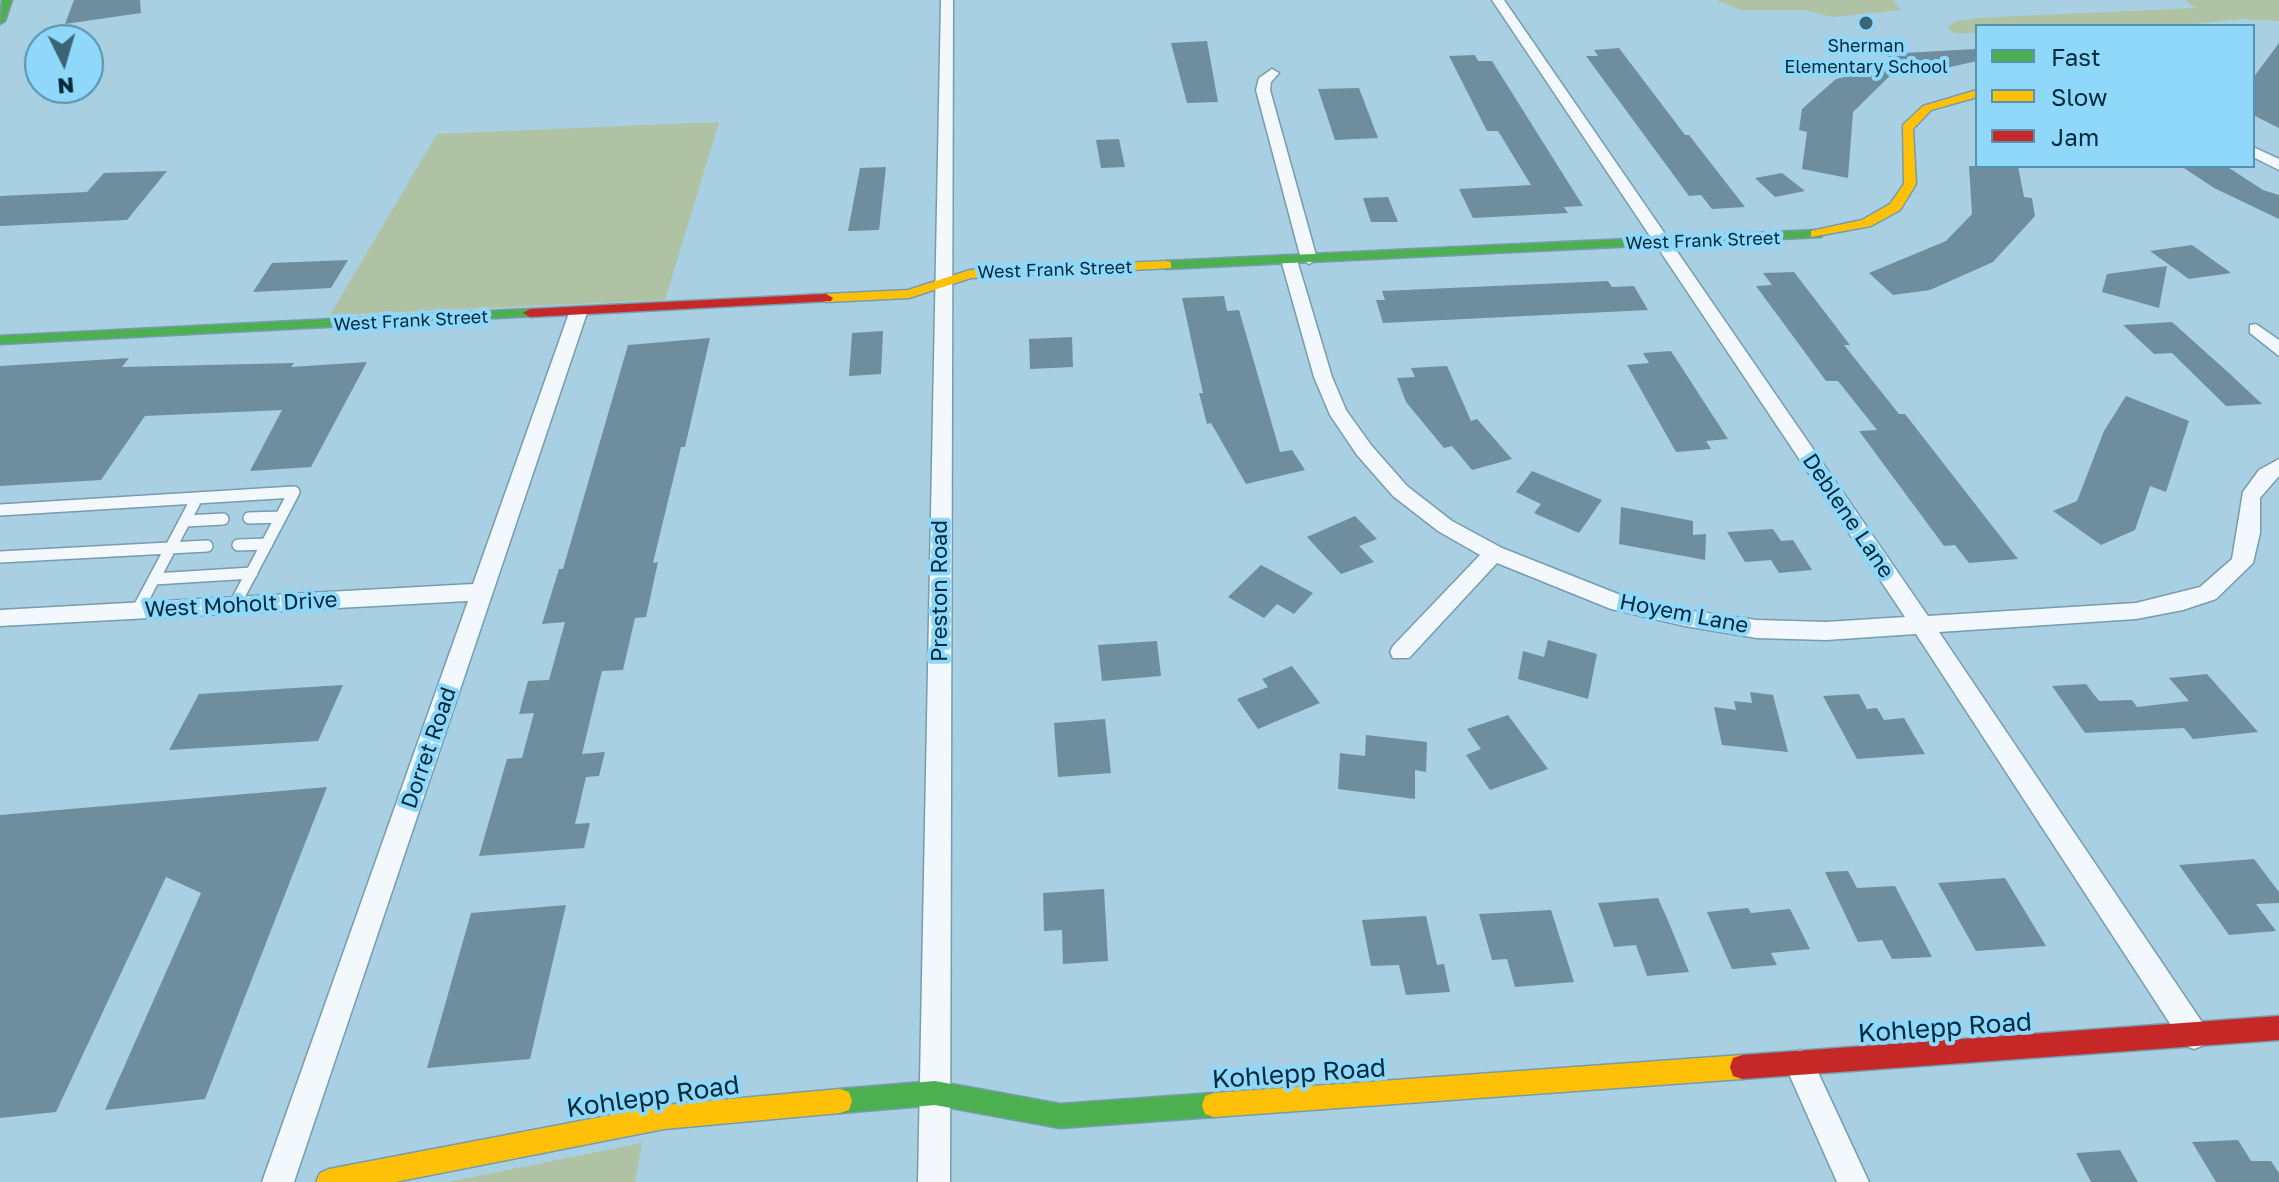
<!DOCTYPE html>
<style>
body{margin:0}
#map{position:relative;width:2279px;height:1182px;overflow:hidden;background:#a8cfe2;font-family:"Golos Text",sans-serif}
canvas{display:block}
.legend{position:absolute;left:1975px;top:24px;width:280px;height:144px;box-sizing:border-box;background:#8fd8fa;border:2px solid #5692ae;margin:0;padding:10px 14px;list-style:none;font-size:24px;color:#002a3b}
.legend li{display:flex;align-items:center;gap:16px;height:40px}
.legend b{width:40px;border:2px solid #5692ae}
.north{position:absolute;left:24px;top:24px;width:80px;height:80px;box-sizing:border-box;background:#8fd8fa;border:2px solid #5692ae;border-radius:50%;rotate:175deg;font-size:22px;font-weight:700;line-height:32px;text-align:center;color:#002a3b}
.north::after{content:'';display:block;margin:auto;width:28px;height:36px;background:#3b6475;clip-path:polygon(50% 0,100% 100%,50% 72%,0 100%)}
</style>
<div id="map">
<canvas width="2279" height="1182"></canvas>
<ul class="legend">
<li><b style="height:10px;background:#4caf50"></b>Fast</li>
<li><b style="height:10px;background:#ffc107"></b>Slow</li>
<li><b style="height:10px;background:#c62828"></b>Jam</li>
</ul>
<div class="north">N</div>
</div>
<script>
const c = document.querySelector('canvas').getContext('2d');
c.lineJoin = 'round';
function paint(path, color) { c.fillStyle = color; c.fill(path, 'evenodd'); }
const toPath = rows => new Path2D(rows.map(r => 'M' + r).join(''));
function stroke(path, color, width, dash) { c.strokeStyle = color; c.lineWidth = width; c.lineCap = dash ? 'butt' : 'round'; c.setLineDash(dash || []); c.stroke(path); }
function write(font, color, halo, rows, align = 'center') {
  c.font = font + ' "Golos Text",sans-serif'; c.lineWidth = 8; c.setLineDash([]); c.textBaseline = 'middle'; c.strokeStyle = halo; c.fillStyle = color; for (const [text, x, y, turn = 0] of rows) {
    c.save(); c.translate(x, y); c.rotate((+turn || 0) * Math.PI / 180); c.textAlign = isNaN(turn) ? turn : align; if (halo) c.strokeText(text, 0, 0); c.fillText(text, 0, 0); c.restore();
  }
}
const green = toPath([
 [1716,0,1893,0,1901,10,1833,17,1805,10,1741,10],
 [2185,0,2279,0,2279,21,2242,19,2172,26,1977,26,1977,33,1954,33,1947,27,1957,21,1975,18,2195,8],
 [719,122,665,300,330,315,437,134],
 [642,1143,635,1182,448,1182]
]);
const building = toPath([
 [74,0,140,0,141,13,65,24],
 [1207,41,1218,102,1187,103,1171,43],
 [2279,43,2279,128,2253,115,2253,78],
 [1619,48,1685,135,1689,135,1745,207,1712,209,1701,195,1689,196,1586,56,1598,56,1594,50],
 [1976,49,1977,61,1919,74,1902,64,1853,112,1848,178,1802,169,1807,132,1799,130,1802,109,1836,79,1902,64,1884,54],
 [1475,55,1478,61,1492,61,1583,206,1564,207,1568,213,1473,218,1459,189,1531,185,1498,131,1487,131,1449,56],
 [1359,88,1378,138,1335,140,1318,89],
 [1119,139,1125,167,1101,168,1096,140],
 [1969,166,2018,166,2024,197,2032,198,2035,216,1993,262,1930,290,1893,295,1869,273,1946,241,1972,214],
 [2181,166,2226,166,2263,190,2279,195,2279,219,2214,188],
 [886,167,879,230,848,231,860,168],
 [167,171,127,220,0,226,0,196,87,192,104,173],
 [1782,173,1805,191,1775,197,1755,178],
 [1388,197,1398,222,1371,222,1363,198],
 [2192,245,2231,273,2189,279,2150,251],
 [348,260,331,288,253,292,272,263],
 [2167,266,2159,308,2102,292,2107,274],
 [1794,272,1850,345,1844,345,1899,414,1905,414,2018,559,1969,563,1955,545,1944,546,1859,431,1877,430,1838,381,1826,381,1756,286,1772,285,1763,273],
 [1608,281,1612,287,1634,286,1648,310,1383,323,1376,300,1385,300,1382,291],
 [1224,296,1227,311,1239,310,1280,452,1292,450,1305,470,1246,484,1211,423,1207,424,1199,393,1203,393,1182,298],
 [2172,322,2230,374,2262,404,2226,406,2172,353,2154,354,2123,325],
 [883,331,881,374,849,376,852,333],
 [1072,337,1073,367,1030,369,1029,339],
 [710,338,685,447,681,447,653,563,658,562,646,617,635,618,623,670,602,671,582,754,605,752,599,776,586,777,575,824,590,823,584,848,479,856,507,759,522,758,534,713,519,714,528,681,549,680,565,622,542,624,559,569,563,569,628,345],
 [1671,351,1728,439,1706,441,1711,449,1676,452,1627,365,1649,363,1643,353],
 [129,358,122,367,294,363,291,367,367,362,311,467,250,471,282,410,145,416,101,480,0,486,0,366],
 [1447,366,1471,421,1477,419,1512,459,1472,470,1452,446,1444,448,1406,402,1397,378,1415,377,1411,368],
 [2126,396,2189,421,2166,492,2150,486,2135,530,2101,545,2053,511,2077,501,2104,431],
 [1532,471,1602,500,1579,533,1534,513,1541,504,1516,492],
 [1621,507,1693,521,1693,535,1706,534,1705,560,1619,544],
 [1355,516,1377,539,1359,546,1374,562,1341,574,1307,537],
 [1773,529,1781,541,1793,540,1812,570,1779,573,1771,560,1745,562,1727,532],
 [1261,565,1313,593,1294,614,1277,604,1264,618,1228,597],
 [1548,640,1597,654,1588,699,1518,679,1523,651,1544,657],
 [1157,641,1161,676,1102,681,1098,645],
 [1292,666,1320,703,1258,729,1237,699,1268,687,1262,679],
 [2207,674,2258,732,2193,739,2184,728,2085,733,2052,686,2086,684,2099,701,2132,700,2137,707,2189,701,2169,678],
 [343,685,318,741,169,750,199,694],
 [1750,692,1773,695,1788,752,1722,745,1714,707,1736,710,1734,701,1752,703],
 [1859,694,1867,709,1877,708,1884,720,1904,718,1925,754,1857,759,1823,696],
 [1508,715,1548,769,1490,790,1466,755,1481,749,1467,729],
 [1105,719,1111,773,1058,777,1054,723],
 [1366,735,1427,742,1426,772,1415,770,1415,799,1338,789,1340,753,1365,756],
 [327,787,205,1099,105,1110,201,893,166,877,56,1112,0,1118,0,815],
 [2254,859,2279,892,2279,903,2256,904,2276,931,2229,935,2179,865],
 [1848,871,1857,888,1895,886,1932,957,1892,959,1882,940,1858,942,1825,872],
 [2005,878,2046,946,1976,951,1938,883],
 [1104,889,1108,961,1063,964,1062,930,1044,931,1043,893],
 [1658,898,1669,923,1689,972,1647,976,1636,945,1614,947,1598,903],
 [566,905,530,1059,427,1068,471,913],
 [1748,908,1751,913,1790,909,1810,949,1771,953,1777,965,1732,969,1707,912],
 [1551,910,1574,982,1515,987,1507,959,1492,960,1479,914],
 [1426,916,1437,965,1444,964,1450,992,1406,995,1399,965,1371,966,1362,920],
 [2238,1140,2251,1161,2271,1161,2279,1173,2279,1182,2216,1182,2192,1142],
 [2120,1150,2138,1182,2091,1182,2076,1153]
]);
const lane = toPath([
 [0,510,294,492,234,606],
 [249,518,281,517],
 [186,521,223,519],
 [238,545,267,544],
 [0,557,207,546],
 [154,579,252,573],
 [137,611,197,498]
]);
const street = toPath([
 [941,0,953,0,950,1182,918,1182,941,0],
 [1492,0,1504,0,1928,616,2136,603,2200,587,2232,559,2243,492,2259,470,2279,459,2279,476,2260,498,2260,533,2253,563,2216,599,2183,610,2136,619,1939,632,2204,1025,2209,1035,2204,1045,2194,1049,2184,1045,1916,634,1826,640,1757,638,1685,626,1611,609,1497,563,1409,658,1393,658,1390,652,1393,646,1480,555,1438,531,1393,496,1357,455,1330,415,1314,377,1281,260,1283,256,1295,256,1297,260,1332,377,1346,410,1371,445,1407,486,1452,521,1502,548,1623,596,1685,610,1757,620,1826,622,1905,617,1492,0],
 [1272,69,1279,73,1271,82,1270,90,1317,259,1309,264,1301,259,1256,90,1259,78,1272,69],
 [2253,147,2279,159,2279,170,2253,157,2253,147],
 [578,308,587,313,294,1182,262,1182,468,601,0,626,0,610,473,584,569,313,578,308],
 [2256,324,2279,340,2279,356,2250,333,2250,325,2256,324],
 [1800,1050,1810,1055,1869,1182,1837,1182,1785,1065,1790,1055,1800,1050]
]);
const fast = toPath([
 [2,0,12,0,5,21,0,24,2,0],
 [1816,230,1823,234,1821,237,1166,269,1159,265,1166,261,1816,230],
 [530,309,535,310,535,316,0,344,0,336,530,309],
 [935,1081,1060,1104,1214,1093,1223,1096,1226,1105,1223,1114,1214,1117,1060,1128,935,1105,840,1113,831,1110,828,1101,831,1092,840,1089,935,1081]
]);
const slow = toPath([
 [1977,90,1977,97,1931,110,1913,129,1916,184,1900,210,1871,226,1811,237,1811,231,1862,220,1890,204,1904,184,1903,125,1923,106,1977,90],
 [1166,261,1171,262,1171,268,971,278,909,298,826,302,819,298,826,294,908,290,970,270,1166,261],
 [1742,1055,1751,1058,1754,1067,1751,1076,1742,1079,1214,1117,1205,1114,1202,1105,1205,1096,1214,1093,1742,1055],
 [840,1089,849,1092,852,1101,849,1110,840,1113,664,1129,395,1182,316,1182,320,1173,329,1169,664,1105,840,1089]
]);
const jam = toPath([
 [826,294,833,298,831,301,530,317,523,313,530,309,826,294],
 [2279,1016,2279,1040,1742,1079,1733,1076,1730,1067,1733,1058,1742,1055,2279,1016]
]);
const markers = [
 [1866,23,8,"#3b6475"]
];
const farPoinames = [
 ["Sherman",1866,46],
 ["Elementary School",1866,67]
];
const farStreetnames = [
 ["West Frank Street",1703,241,-2],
 ["West Frank Street",1055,270,-2],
 ["West Frank Street",411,321,-3]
];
const streetNames = [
 ["Deblene Lane",1848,516,56],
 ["Preston Road",940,591,-90],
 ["West Moholt Drive",241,605,-3],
 ["Hoyem Lane",1684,614,11],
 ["Dorret Road",429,748,-71]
];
const nearStreetnames = [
 ["Kohlepp Road",1945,1028,-4],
 ["Kohlepp Road",1299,1074,-4],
 ["Kohlepp Road",653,1097,-8]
];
paint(green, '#b0c2a4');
paint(building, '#6f8e9d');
stroke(lane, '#769cad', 14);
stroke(street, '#769cad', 3);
stroke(fast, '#769cad', 3);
stroke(slow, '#769cad', 3);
stroke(jam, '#769cad', 3);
stroke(lane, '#f2f8fb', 11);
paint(street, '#f2f8fb');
paint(fast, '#4caf50');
paint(slow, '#ffc107');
paint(jam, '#c62828');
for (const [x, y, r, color] of markers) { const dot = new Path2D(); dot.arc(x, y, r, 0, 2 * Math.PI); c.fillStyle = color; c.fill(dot); stroke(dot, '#8fd8fa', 3); }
write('18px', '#002a3b', '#8fd8fa', farPoinames);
write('18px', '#002a3b', '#8fd8fa', farStreetnames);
write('22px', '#002a3b', '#8fd8fa', streetNames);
write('26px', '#002a3b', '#8fd8fa', nearStreetnames);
</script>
